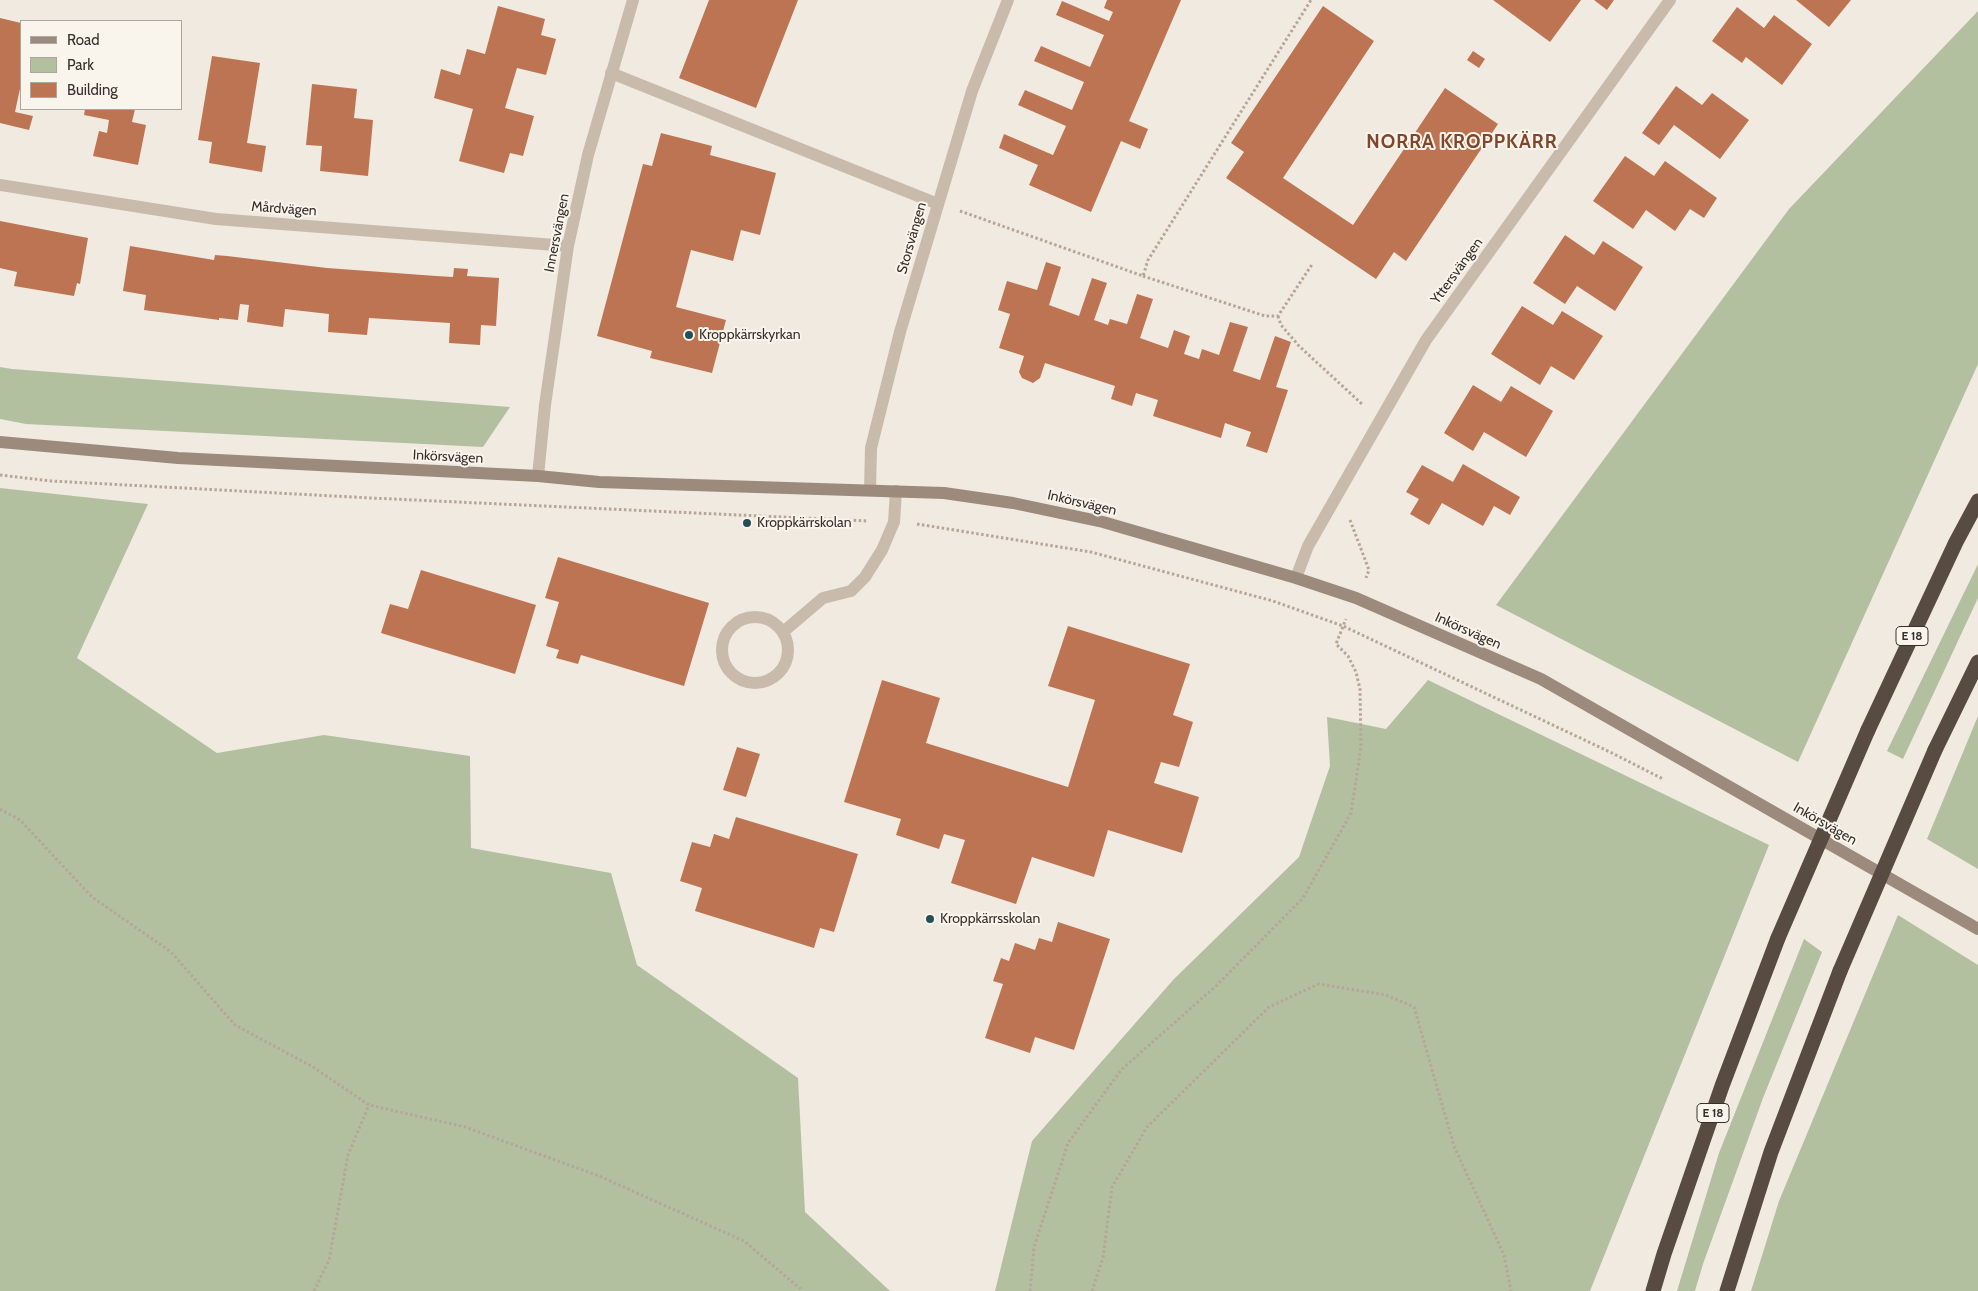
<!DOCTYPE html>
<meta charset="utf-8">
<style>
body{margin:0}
#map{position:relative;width:1978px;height:1291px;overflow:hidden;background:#f1eae0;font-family:Cabin,sans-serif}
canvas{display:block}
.legend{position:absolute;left:20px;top:20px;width:162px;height:90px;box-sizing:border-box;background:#f9f4ec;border:1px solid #aba69e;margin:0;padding:6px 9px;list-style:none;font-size:15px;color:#37302a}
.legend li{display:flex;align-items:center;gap:10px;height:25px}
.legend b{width:25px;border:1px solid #aba69e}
</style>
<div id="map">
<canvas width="1978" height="1291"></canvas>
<ul class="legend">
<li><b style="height:6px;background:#9c8b7d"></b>Road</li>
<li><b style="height:14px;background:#b3c0a0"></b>Park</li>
<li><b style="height:14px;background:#bd7452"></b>Building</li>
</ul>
</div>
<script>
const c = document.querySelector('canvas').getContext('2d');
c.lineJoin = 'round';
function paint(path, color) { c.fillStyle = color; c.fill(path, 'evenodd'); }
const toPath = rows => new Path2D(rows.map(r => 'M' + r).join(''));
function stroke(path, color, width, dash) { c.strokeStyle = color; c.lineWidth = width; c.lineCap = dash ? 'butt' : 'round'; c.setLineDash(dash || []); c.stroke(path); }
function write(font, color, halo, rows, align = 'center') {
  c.font = font + ' Cabin,sans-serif'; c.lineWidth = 4; c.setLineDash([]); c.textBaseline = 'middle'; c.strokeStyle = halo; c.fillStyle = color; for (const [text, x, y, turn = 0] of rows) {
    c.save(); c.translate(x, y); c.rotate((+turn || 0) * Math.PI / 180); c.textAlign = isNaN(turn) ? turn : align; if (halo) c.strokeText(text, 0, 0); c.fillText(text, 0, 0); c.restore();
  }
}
const green = toPath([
 [1978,11,1978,364,1798,762,1496,605,1789,209],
 [0,367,12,369,510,407,483,447,26,424,0,419],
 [0,488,148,504,77,658,217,753,324,735,470,756,471,848,611,873,637,965,798,1078,805,1212,890,1291,0,1291],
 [1978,564,1978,598,1903,759,1887,751],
 [1428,680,1769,845,1590,1291,995,1291,1032,1141,1174,979,1299,857,1330,766,1327,717,1386,729],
 [1978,716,1978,869,1927,839],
 [1898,915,1978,965,1978,1291,1751,1291,1779,1201],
 [1804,939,1822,952,1763,1098,1703,1264,1695,1291,1677,1291,1719,1153]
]);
const building = toPath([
 [709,0,798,0,756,108,679,78],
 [1107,0,1181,0,1129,121,1148,129,1140,149,1121,141,1091,212,1029,185,1038,165,999,148,1004,134,1053,155,1066,126,1018,105,1025,90,1072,110,1084,82,1034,61,1041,46,1090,67,1104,35,1056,15,1062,1,1109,21,1113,12,1104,8],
 [1493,0,1581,0,1550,42],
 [1594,0,1614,0,1607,10],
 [1796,0,1851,0,1829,27],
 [498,6,545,19,541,35,556,39,546,75,517,68,505,108,534,116,523,156,510,153,504,173,459,161,473,109,434,98,441,69,460,75,467,49,485,54],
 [1323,6,1374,41,1283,178,1353,225,1445,88,1498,124,1406,261,1394,252,1376,279,1226,178,1244,152,1231,143],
 [1737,7,1764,28,1774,15,1812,44,1782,85,1746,57,1742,63,1712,41],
 [0,18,21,23,21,84,15,112,33,116,29,130,0,123],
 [1473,51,1485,59,1479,68,1467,60],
 [212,56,260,63,247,143,266,146,262,172,209,163,212,142,198,140],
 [312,84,357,89,354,118,373,120,368,176,320,171,322,146,306,145],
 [1676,86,1702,105,1712,93,1749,120,1720,159,1674,125,1659,145,1642,133],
 [85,109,135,109,132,122,146,125,138,165,93,156,99,131,107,133,109,120,84,115],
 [661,133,712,146,710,155,776,173,760,235,741,230,733,261,691,250,676,307,726,320,712,373,650,358,652,351,597,336,643,164,652,166],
 [1625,156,1654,176,1665,161,1717,198,1704,218,1690,209,1675,231,1646,210,1633,229,1593,201],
 [0,221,88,238,80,284,77,283,74,296,14,286,17,272,0,268],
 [1565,235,1594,255,1603,241,1643,267,1615,311,1577,286,1565,304,1533,283],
 [130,246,214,260,215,255,227,256,327,268,436,276,453,277,454,268,468,269,467,276,499,278,496,326,481,325,480,345,449,343,450,323,369,318,367,335,328,332,329,314,285,309,283,327,247,322,249,305,240,304,238,320,219,318,219,320,144,310,146,295,123,291],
 [1046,262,1061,267,1049,305,1079,316,1092,278,1107,283,1094,320,1108,325,1110,319,1127,324,1137,294,1153,299,1140,338,1168,348,1174,330,1190,336,1184,354,1199,359,1202,349,1219,355,1230,322,1248,327,1233,371,1260,380,1275,336,1291,342,1276,387,1288,390,1267,453,1246,446,1251,432,1225,423,1221,438,1153,416,1158,400,1136,393,1132,406,1111,399,1115,386,1045,363,1040,378,1033,383,1022,378,1019,372,1024,356,999,348,1010,314,998,310,1007,281,1037,290],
 [1522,306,1553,325,1562,311,1603,336,1574,380,1551,366,1540,385,1491,354],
 [1473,385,1501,402,1511,386,1553,411,1526,457,1484,432,1473,451,1444,433],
 [1463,464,1520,497,1510,515,1494,506,1483,526,1442,503,1429,525,1410,514,1419,499,1406,492,1422,465,1453,482],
 [558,557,709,603,684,686,581,655,578,664,556,658,559,650,546,646,559,602,545,598],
 [421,570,536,605,515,674,381,633,390,604,408,609],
 [1068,626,1190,664,1173,715,1193,722,1179,767,1161,762,1154,783,1199,797,1182,853,1108,830,1094,877,1032,857,1016,904,951,883,965,840,944,834,939,849,896,835,901,819,844,802,882,680,940,698,926,743,1068,787,1095,700,1048,686],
 [737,747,760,754,746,797,723,790],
 [736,817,858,854,834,932,820,928,814,948,695,911,702,888,680,881,692,842,710,847,714,834,729,839],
 [1058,922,1110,939,1074,1050,1035,1037,1030,1053,985,1038,1003,984,993,981,1001,958,1009,961,1015,943,1035,950,1039,938,1052,942]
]);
const path = toPath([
 [960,211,1143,276,1148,260,1311,0],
 [1143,276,1265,316,1278,316,1313,263],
 [1278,316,1281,325,1299,346,1362,404],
 [0,475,51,481,371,498,868,521],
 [1350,520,1369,570,1366,578],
 [917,524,1091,552,1273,601,1343,626,1612,753,1663,779],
 [0,809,20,820,92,897,171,952,235,1025,313,1067,369,1105,465,1127,599,1176,744,1241,803,1291],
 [314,1291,329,1260,348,1155,369,1105],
 [1030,1291,1034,1247,1068,1143,1121,1070,1217,985,1303,898,1351,813,1361,747,1360,689,1356,672,1348,656,1336,644,1346,619],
 [1092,1291,1103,1258,1112,1187,1147,1127,1269,1007,1319,984,1386,995,1414,1007,1454,1146,1504,1255,1511,1291]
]);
const lane = toPath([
 [611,73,938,204],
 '722 650a33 33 0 1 1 66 0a33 33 0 1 1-66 0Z',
 [783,632,823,598,851,591,865,577,882,550,894,522,896,491]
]);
const street = toPath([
 [0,185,216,219,568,246],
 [538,476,545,405,568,246,588,155,633,0],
 [870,490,871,448,900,332,972,91,1008,0],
 [1296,578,1308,546,1426,340,1670,0]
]);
const secondary = toPath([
 [0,442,178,458,538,476,599,482,944,493,1013,503,1103,522,1296,578,1356,598,1541,679,1978,929]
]);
const highway = toPath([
 [1868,730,1956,542,1978,501],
 [1935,750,1978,662],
 [1653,1291,1664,1254,1722,1086,1778,938],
 [1727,1291,1771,1152,1840,971]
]);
const highwayBridge = toPath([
 [1778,938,1868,730],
 [1840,971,1935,750]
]);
const markers = [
 [689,335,5,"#234f56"],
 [747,523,5,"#234f56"],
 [930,919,5,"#234f56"]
];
const shields = [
 [1912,636,32],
 [1713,1113,32]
];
const shieldNames = [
 ["E 18",1912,636],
 ["E 18",1713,1113]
];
const streetNames = [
 ["Mårdvägen",284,209,4],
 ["Innersvängen",557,233,-79],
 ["Storsvängen",912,238,-74],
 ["Yttersvängen",1457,271,-54],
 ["Inkörsvägen",448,457,3],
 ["Inkörsvägen",1082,503,13],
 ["Inkörsvägen",1468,631,24],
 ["Inkörsvägen",1825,824,30]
];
const poiNames = [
 ["Kroppkärrskyrkan",699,335],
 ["Kroppkärrskolan",757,523],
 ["Kroppkärrsskolan",940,919]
];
const districtNames = [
 ["NORRA KROPPKÄRR",1462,142]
];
paint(green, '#b3c0a0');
paint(building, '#bd7452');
stroke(path, '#b5a696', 3, [2.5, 2.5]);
stroke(lane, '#c9bbac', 12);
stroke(street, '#c9bbac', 12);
stroke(secondary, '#9c8b7d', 12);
stroke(highway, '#584b42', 15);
stroke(highwayBridge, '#584b42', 15);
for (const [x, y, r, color] of markers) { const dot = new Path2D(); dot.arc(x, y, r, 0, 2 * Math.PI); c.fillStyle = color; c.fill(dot); stroke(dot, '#f9f4ec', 2); }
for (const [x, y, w] of shields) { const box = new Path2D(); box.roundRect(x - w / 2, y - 9.5, w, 19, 4); c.fillStyle = '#f9f4ec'; c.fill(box); stroke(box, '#37302a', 1); }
write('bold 12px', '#37302a', null, shieldNames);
write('14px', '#37302a', '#f9f4ec', streetNames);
write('14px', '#37302a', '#f9f4ec', poiNames, 'left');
c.letterSpacing = '1px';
write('bold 19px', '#814529', '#f9f4ec', districtNames);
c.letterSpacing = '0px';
</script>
